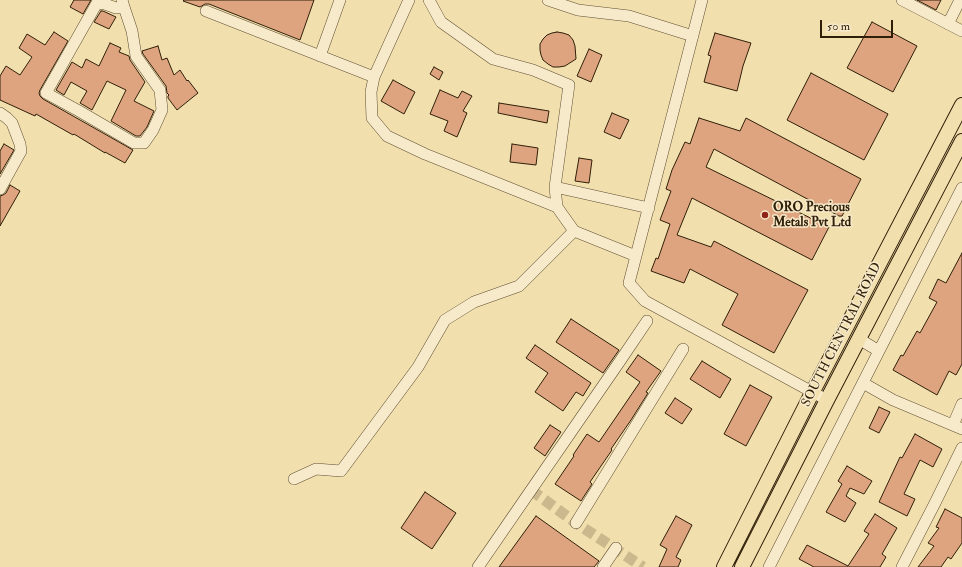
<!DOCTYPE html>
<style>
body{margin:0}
#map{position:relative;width:962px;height:567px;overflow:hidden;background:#f2dfae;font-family:"IM FELL Double Pica",serif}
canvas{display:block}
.scale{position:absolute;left:820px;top:20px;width:73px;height:18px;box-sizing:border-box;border:2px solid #2f1f08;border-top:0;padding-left:5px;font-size:12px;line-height:14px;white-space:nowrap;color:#2f1f08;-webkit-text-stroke:3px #f7eaca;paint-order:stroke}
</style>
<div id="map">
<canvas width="962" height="567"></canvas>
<div class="scale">50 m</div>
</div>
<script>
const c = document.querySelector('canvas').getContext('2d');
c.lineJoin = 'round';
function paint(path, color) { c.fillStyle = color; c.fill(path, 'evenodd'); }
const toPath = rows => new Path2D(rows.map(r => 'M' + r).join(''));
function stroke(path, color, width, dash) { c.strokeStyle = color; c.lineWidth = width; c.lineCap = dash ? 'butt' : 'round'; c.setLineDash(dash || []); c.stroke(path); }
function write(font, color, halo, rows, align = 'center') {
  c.font = font + ' "IM FELL Double Pica",serif'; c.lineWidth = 3; c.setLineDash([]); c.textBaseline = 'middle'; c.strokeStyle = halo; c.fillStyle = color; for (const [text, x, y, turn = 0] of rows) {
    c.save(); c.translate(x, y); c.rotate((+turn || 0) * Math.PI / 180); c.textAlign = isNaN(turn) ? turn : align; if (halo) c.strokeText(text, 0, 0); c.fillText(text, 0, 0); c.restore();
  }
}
const building = toPath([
 [74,0,91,0,83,14,70,7,74,0],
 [184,0,314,0,300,40,209,4,205,4,200,7,183,1,184,0],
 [917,0,941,0,936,10,917,0],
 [101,11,103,11,116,17,109,29,94,22,101,11],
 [872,22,917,46,893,92,847,68,872,22],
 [54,32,68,41,40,90,39,93,40,96,43,99,133,150,125,163,105,152,105,153,74,134,73,135,36,114,35,116,0,100,0,76,6,66,20,75,32,57,19,48,27,34,45,45,54,32],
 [557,32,563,33,569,35,573,40,575,46,576,59,565,66,559,67,553,67,548,64,543,60,541,55,540,50,540,44,543,39,547,35,552,33,557,32],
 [715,33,751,43,743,66,737,91,704,82,711,56,708,55,715,33],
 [110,43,121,48,119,52,129,56,130,60,145,82,134,101,154,111,147,127,140,136,136,136,111,121,126,90,107,81,92,110,80,103,87,91,71,82,64,95,56,90,72,62,82,68,86,59,99,66,110,43],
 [158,46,162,60,167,58,174,75,180,70,187,81,188,80,198,93,177,110,168,98,168,96,169,95,167,93,166,86,143,54,142,51,158,46],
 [589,49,602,55,591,82,577,76,589,49],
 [434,67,443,72,439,80,430,74,434,67],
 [811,73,888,114,864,160,787,120,811,73],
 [393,80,415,92,404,114,381,101,393,80],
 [440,90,458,98,462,91,472,96,463,111,467,113,457,137,444,131,448,121,430,114,440,90],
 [499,103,549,111,547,123,498,113,499,103],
 [612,113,629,120,620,139,604,132,612,113],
 [699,118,740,131,746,118,861,179,842,216,839,216,714,149,706,167,829,227,812,260,692,198,677,235,711,247,714,241,808,290,774,353,722,325,738,294,690,269,684,283,651,271,656,258,658,259,670,224,660,220,671,191,666,189,672,170,685,142,690,144,699,118],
 [4,144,14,150,0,174,0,151,4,144],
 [512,144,538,148,536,165,510,162,512,144],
 [579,158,592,160,589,183,575,181,579,158],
 [10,185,20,191,0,226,0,196,3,195,6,193,10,185],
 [962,253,962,364,956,375,949,371,937,395,893,370,901,355,903,356,917,331,920,333,937,302,929,298,938,279,946,283,962,253],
 [571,319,619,350,603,373,556,342,571,319],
 [535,345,591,383,583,396,576,392,563,411,535,392,548,373,526,358,535,345],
 [638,355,661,371,646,392,648,393,631,420,611,449,612,450,590,482,592,484,581,501,555,484,574,456,573,455,587,434,599,442,640,382,626,372,638,355],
 [702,361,731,379,720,398,690,379,702,361],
 [750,385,772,397,746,446,724,434,750,385],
 [675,398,692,409,682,424,665,413,675,398],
 [879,407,890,412,879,433,869,428,879,407],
 [550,425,561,432,545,456,534,448,550,425],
 [915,434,942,449,933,467,920,460,904,494,915,499,907,516,879,502,900,457,902,458,915,434],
 [847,466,872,481,864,494,850,488,846,496,856,503,845,522,826,512,842,484,838,481,847,466],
 [425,492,456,513,432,549,401,528,425,492],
 [945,509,962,518,962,543,951,559,948,557,941,567,918,567,934,546,928,543,939,528,936,527,945,509],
 [875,514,897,528,882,554,886,557,880,567,814,567,799,559,807,545,848,566,869,534,864,531,875,514],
 [536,516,599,561,594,567,499,567,536,516],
 [676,516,692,525,676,557,681,560,678,567,659,567,667,549,660,545,676,516]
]);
const minorTunnel = toPath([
 [531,490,576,523,643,567]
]);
const minor = toPath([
 [122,0,124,7,132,31,136,56,160,90,162,110,153,130,144,143,134,143,79,111,46,93,97,3,105,4,116,8,124,7],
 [409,0,374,77,371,92,372,118,387,136,425,154,557,207],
 [429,0,441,22,493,59,533,70,569,85,555,187],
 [548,0,578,10,629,16,693,36],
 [702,0,629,283,645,301,827,400],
 [902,0,962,31],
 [206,11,374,77],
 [948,24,960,0],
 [320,56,340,0],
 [0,113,7,118,12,123,20,144,21,151,0,189],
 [636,256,574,231,557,207,555,187,649,208],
 [859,339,879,351],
 [863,383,893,400,962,429],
 [953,425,962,404],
 [294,479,316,469,341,471,418,367,445,320,474,302,519,286,574,231],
 [576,523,683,349],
 [478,567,620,361,647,321],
 [603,567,616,548],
 [769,567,962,188],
 [902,567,935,503,962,448]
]);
const major = toPath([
 [724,567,812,393,962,105],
 [742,567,827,400,962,141]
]);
const markers = [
 [765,215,4,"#8f2418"]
];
const poiNames = [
 ["ORO Precious",773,208],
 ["Metals Pvt Ltd",773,223]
];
const streetNames = [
 ["SOUTH CENTRAL ROAD",842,335,-63]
];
paint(building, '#dda47f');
stroke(building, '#2f1f08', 1);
stroke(minorTunnel, '#cbb98d', 11, [11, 5.5]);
stroke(minor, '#604f32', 12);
stroke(major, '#2f1f08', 16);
stroke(minor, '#f7eaca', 11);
stroke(major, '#f2dfae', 14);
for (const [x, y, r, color] of markers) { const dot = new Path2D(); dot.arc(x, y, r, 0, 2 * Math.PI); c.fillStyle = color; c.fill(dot); stroke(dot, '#f7eaca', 1.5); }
write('bold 13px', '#2f1f08', '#f7eaca', poiNames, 'left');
write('13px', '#2f1f08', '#f7eaca', streetNames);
</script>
